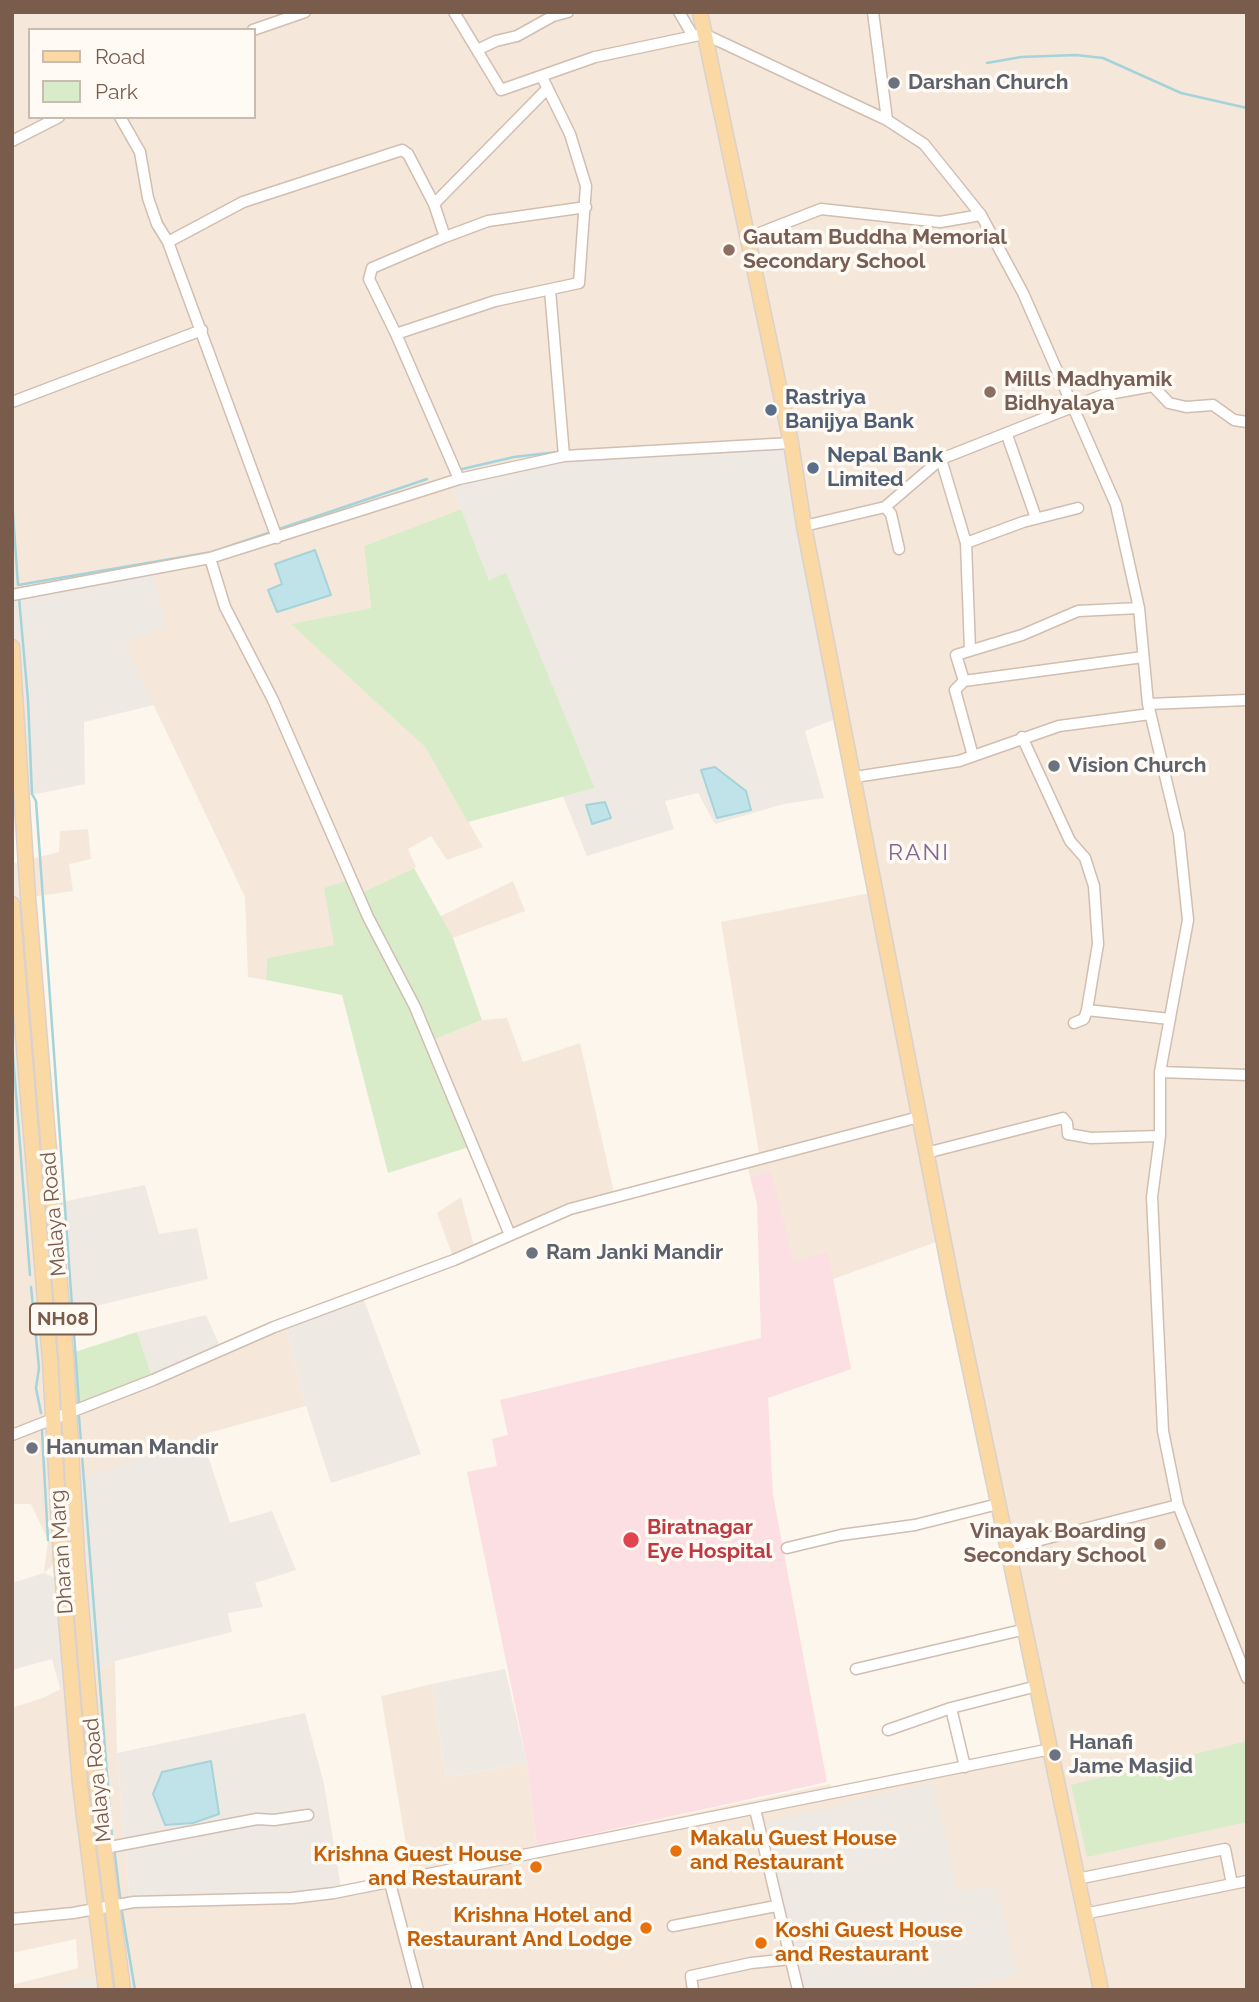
<!DOCTYPE html>
<style>
body{margin:0}
#map{position:relative;width:1259px;height:2002px;overflow:hidden;background:#fdf6ec;font-family:Raleway,sans-serif}
canvas{display:block}
.frame{position:absolute;inset:0;border:14px solid #7a5c4d;pointer-events:none}
.legend{position:absolute;left:28px;top:28px;width:228px;height:91px;box-sizing:border-box;background:#fffaf3;border:2px solid #cabbb1;margin:0;padding:9px 12px;list-style:none;font-size:21px;color:#7a5c4d}
.legend li{display:flex;align-items:center;gap:14px;height:35px}
.legend b{width:35px;border:2px solid #cabbb1}
</style>
<div id="map">
<canvas width="1259" height="2002"></canvas>
<div class="frame"></div>
<ul class="legend">
<li><b style="height:9px;background:#fbd9a5"></b>Road</li>
<li><b style="height:19px;background:#d8ecc9"></b>Park</li>
</ul>
</div>
<script>
const c = document.querySelector('canvas').getContext('2d');
c.lineJoin = 'round';
function paint(path, color) { c.fillStyle = color; c.fill(path, 'evenodd'); }
const toPath = rows => new Path2D(rows.map(r => 'M' + r).join(''));
function stroke(path, color, width, dash) { c.strokeStyle = color; c.lineWidth = width; c.lineCap = dash ? 'butt' : 'round'; c.setLineDash(dash || []); c.stroke(path); }
function write(font, color, halo, rows, align = 'center') {
  c.font = font + ' Raleway,sans-serif'; c.lineWidth = 7; c.setLineDash([]); c.textBaseline = 'middle'; c.strokeStyle = halo; c.fillStyle = color; for (const [text, x, y, turn = 0] of rows) {
    c.save(); c.translate(x, y); c.rotate((+turn || 0) * Math.PI / 180); c.textAlign = isNaN(turn) ? turn : align; if (halo) c.strokeText(text, 0, 0); c.fillText(text, 0, 0); c.restore();
  }
}
const residential = toPath([
 [12,12,1247,12,1247,1990,12,1990,12,1985,78,1968,76,1939,12,1953,12,1708,45,1697,115,1661,117,1753,130,1901,341,1888,410,1868,381,1696,432,1684,446,1777,527,1763,537,1846,830,1784,834,1797,1057,1754,942,1240,833,1279,827,1253,794,1263,771,1171,750,1177,747,1164,760,1160,721,922,875,892,841,717,450,482,461,509,364,546,371,608,292,624,425,747,483,847,447,860,431,836,408,849,416,867,359,894,324,888,335,945,267,958,266,980,248,977,245,897,126,647,12,595],
 [30,30,254,30,254,117,30,117],
 [88,829,91,859,69,864,73,891,12,900,12,864,59,852,60,831],
 [513,881,525,911,453,938,439,917],
 [12,904,53,1418,285,1322,306,1406,201,1435,44,1573,48,1540,31,1504,12,1504],
 [507,1018,523,1062,580,1043,615,1197,510,1235,428,1042,482,1020],
 [461,1197,475,1250,454,1260,437,1213]
]);
const industrial = toPath([
 [791,443,841,717,805,731,824,798,784,804,715,824,698,793,665,801,674,829,587,856,563,796,595,788,506,574,489,580,450,482,564,456],
 [151,569,167,626,125,643,154,705,84,722,85,784,12,799,12,595],
 [145,1185,159,1234,197,1228,208,1279,46,1318,37,1207],
 [361,1292,421,1454,331,1483,306,1406,285,1322],
 [206,1315,221,1349,153,1380,137,1332],
 [201,1435,230,1523,272,1511,296,1570,255,1583,263,1607,228,1613,232,1632,115,1661,79,1679,61,1560,57,1488],
 [44,1573,57,1579,71,1683,60,1689,52,1659,12,1670,12,1583],
 [505,1669,527,1763,446,1777,432,1684],
 [305,1713,324,1784,341,1888,290,1897,130,1901,117,1753],
 [933,1782,959,1892,996,1884,1018,1974,954,1990,802,1990,762,1824],
 [95,1977,97,1990,41,1990]
]);
const medical = toPath([
 [771,1170,794,1262,828,1252,851,1369,768,1398,773,1495,827,1782,537,1846,527,1763,467,1472,497,1466,492,1439,508,1435,500,1400,761,1338,757,1204,750,1177]
]);
const green = toPath([
 [461,509,489,580,506,573,595,788,468,822,425,747,291,624,371,608,364,546],
 [414,868,453,938,482,1020,428,1042,472,1146,388,1173,342,995,266,980,267,958,334,945,324,888,353,879,359,894],
 [137,1332,153,1380,53,1419,50,1360],
 [1247,1741,1247,1822,1087,1857,1071,1785]
]);
const water = toPath([
 [315,550,331,595,277,612,268,590,282,584,275,564,315,550],
 [715,767,746,791,751,810,717,818,701,770,715,767],
 [605,802,611,818,592,824,586,805,605,802],
 [211,1761,219,1814,193,1823,165,1825,153,1794,162,1772,211,1761]
]);
const stream = toPath([
 [987,63,1021,57,1076,55,1103,58,1181,93,1247,108],
 [458,470,514,457,557,452],
 [12,500,18,585,212,552,268,533],
 [279,529,427,479],
 [19,598,28,700,32,794,36,801,79,1404],
 [12,1042,30,1275],
 [31,1287,39,1368,36,1388,41,1413],
 [79,1417,112,1838],
 [42,1431,48,1540],
 [114,1848,120,1897],
 [122,1912,135,1990]
]);
const minor = toPath([
 [454,12,501,90,595,57,704,34,887,120,924,144,981,215,1023,293,1116,505,1139,608,1148,704,1179,834,1188,920,1160,1072,1160,1136,1152,1197,1163,1431,1178,1505,1247,1678],
 [679,12,693,36],
 [873,12,887,120],
 [253,30,305,12],
 [477,50,496,41,517,36,553,16,568,12],
 [542,77,570,134,586,186,579,283,495,301,396,334,369,279,372,268,445,237,434,204,546,90],
 [120,117,140,152,148,198,157,224,168,242,243,202,402,150,408,154,434,204],
 [12,141,59,117],
 [445,237,488,221,586,207],
 [747,238,821,209,940,222,981,215],
 [168,242,277,538],
 [550,290,564,456],
 [396,334,459,479],
 [12,402,202,330],
 [1007,435,1036,518],
 [941,459,966,543,970,650],
 [885,507,891,514,899,549],
 [804,526,885,507,941,459,1103,395,1153,386,1169,403,1186,407,1213,405,1234,420,1247,422],
 [966,543,1023,522,1078,508],
 [210,558,225,607,273,700,368,917,415,1007,510,1235],
 [12,595,210,558,459,479,564,456,791,443],
 [964,681,956,655,1022,635,1078,611,1139,608],
 [1148,704,1247,700],
 [1022,737,1070,841,1085,858,1094,886,1098,944,1087,1010,1084,1019,1074,1023],
 [973,756,955,690,964,681,1143,657],
 [855,777,959,761,1059,726,1150,714],
 [1087,1010,1170,1019],
 [1160,1072,1247,1075],
 [926,1153,1063,1118,1067,1123,1068,1134,1091,1138,1160,1136],
 [12,1435,153,1380,274,1327,454,1260,570,1209,919,1117],
 [787,1548,841,1535,915,1525,998,1504],
 [1009,1548,1178,1505],
 [856,1669,1026,1629],
 [951,1708,965,1767],
 [888,1730,951,1708,1037,1686],
 [755,1809,798,1990],
 [105,1848,257,1819,274,1820,308,1815],
 [1077,1879,1225,1849,1232,1884],
 [390,1883,418,1990],
 [1084,1914,1247,1881],
 [12,1919,73,1913,134,1902,292,1898,334,1893,1051,1749],
 [673,1926,776,1906],
 [693,1990,691,1976,751,1963,791,1959]
]);
const major = toPath([
 [700,12,791,443,804,526,954,1294,1101,1990],
 [12,647,28,897,66,1357,77,1558,96,1781,123,1990],
 [12,904,50,1360,61,1560,80,1784,106,1990]
]);
const markers = [
 [894,83,7,"#6b7280"],
 [729,250,7,"#8d6e63"],
 [990,392,7,"#8d6e63"],
 [771,410,7,"#5c6f8a"],
 [813,468,7,"#5c6f8a"],
 [1054,766,7,"#6b7280"],
 [532,1253,7,"#6b7280"],
 [32,1448,7,"#6b7280"],
 [631,1540,9,"#e0444e"],
 [1160,1544,7,"#8d6e63"],
 [1055,1755,7,"#6b7280"],
 [676,1851,7,"#e8710a"],
 [536,1867,7,"#e8710a"],
 [646,1928,7,"#e8710a"],
 [761,1943,7,"#e8710a"]
];
const shields = [
 [63,1319,66]
];
const shieldNames = [
 ["NH08",63,1319]
];
const worshipNames = [
 ["Darshan Church",908,83],
 ["Vision Church",1068,766],
 ["Ram Janki Mandir",546,1253],
 ["Hanuman Mandir",46,1448],
 ["Hanafi",1069,1743],
 ["Jame Masjid",1069,1767]
];
const educationNames = [
 ["Gautam Buddha Memorial",743,238],
 ["Secondary School",743,262],
 ["Mills Madhyamik",1004,380],
 ["Bidhyalaya",1004,404],
 ["Vinayak Boarding",1146,1532,"right"],
 ["Secondary School",1146,1556,"right"]
];
const serviceNames = [
 ["Rastriya",785,398],
 ["Banijya Bank",785,422],
 ["Nepal Bank",827,456],
 ["Limited",827,480]
];
const streetNames = [
 ["Malaya Road",54,1214,-95],
 ["Dharan Marg",62,1552,-94],
 ["Malaya Road",98,1780,-96]
];
const healthNames = [
 ["Biratnagar",647,1528],
 ["Eye Hospital",647,1552]
];
const foodNames = [
 ["Makalu Guest House",690,1839],
 ["and Restaurant",690,1863],
 ["Krishna Guest House",522,1855,"right"],
 ["and Restaurant",522,1879,"right"],
 ["Krishna Hotel and",632,1916,"right"],
 ["Restaurant And Lodge",632,1940,"right"],
 ["Koshi Guest House",775,1931],
 ["and Restaurant",775,1955]
];
const neighbourhoodNames = [
 ["RANI",919,853]
];
paint(residential, '#f5e8da');
paint(industrial, '#efe9e4');
paint(medical, '#fbdfe3');
paint(green, '#d8ecc9');
paint(water, '#bfe3e8');
stroke(water, '#a5d3da', 2);
stroke(stream, '#a5d3da', 2.5);
stroke(minor, '#d1beb0', 13);
stroke(major, '#dad1cd', 17);
stroke(minor, '#fff', 10);
stroke(major, '#fbd9a5', 14);
for (const [x, y, r, color] of markers) { const dot = new Path2D(); dot.arc(x, y, r, 0, 2 * Math.PI); c.fillStyle = color; c.fill(dot); stroke(dot, '#fffaf3', 2.5); }
for (const [x, y, w] of shields) { const box = new Path2D(); box.roundRect(x - w / 2, y - 15.5, w, 31, 5); c.fillStyle = '#fffaf3'; c.fill(box); stroke(box, '#7a5c4d', 2); }
write('bold 19px', '#7a5c4d', null, shieldNames);
write('bold 21px', '#5b616d', '#fffaf3', worshipNames, 'left');
write('bold 21px', '#785e54', '#fffaf3', educationNames, 'left');
write('bold 21px', '#4e5e75', '#fffaf3', serviceNames, 'left');
write('21px', '#7a5c4d', '#fffaf3', streetNames);
write('bold 21px', '#be3a42', '#fffaf3', healthNames, 'left');
write('bold 21px', '#c56008', '#fffaf3', foodNames, 'left');
c.letterSpacing = '2px';
write('23px', '#846695', '#fffaf3', neighbourhoodNames);
c.letterSpacing = '0px';
</script>
